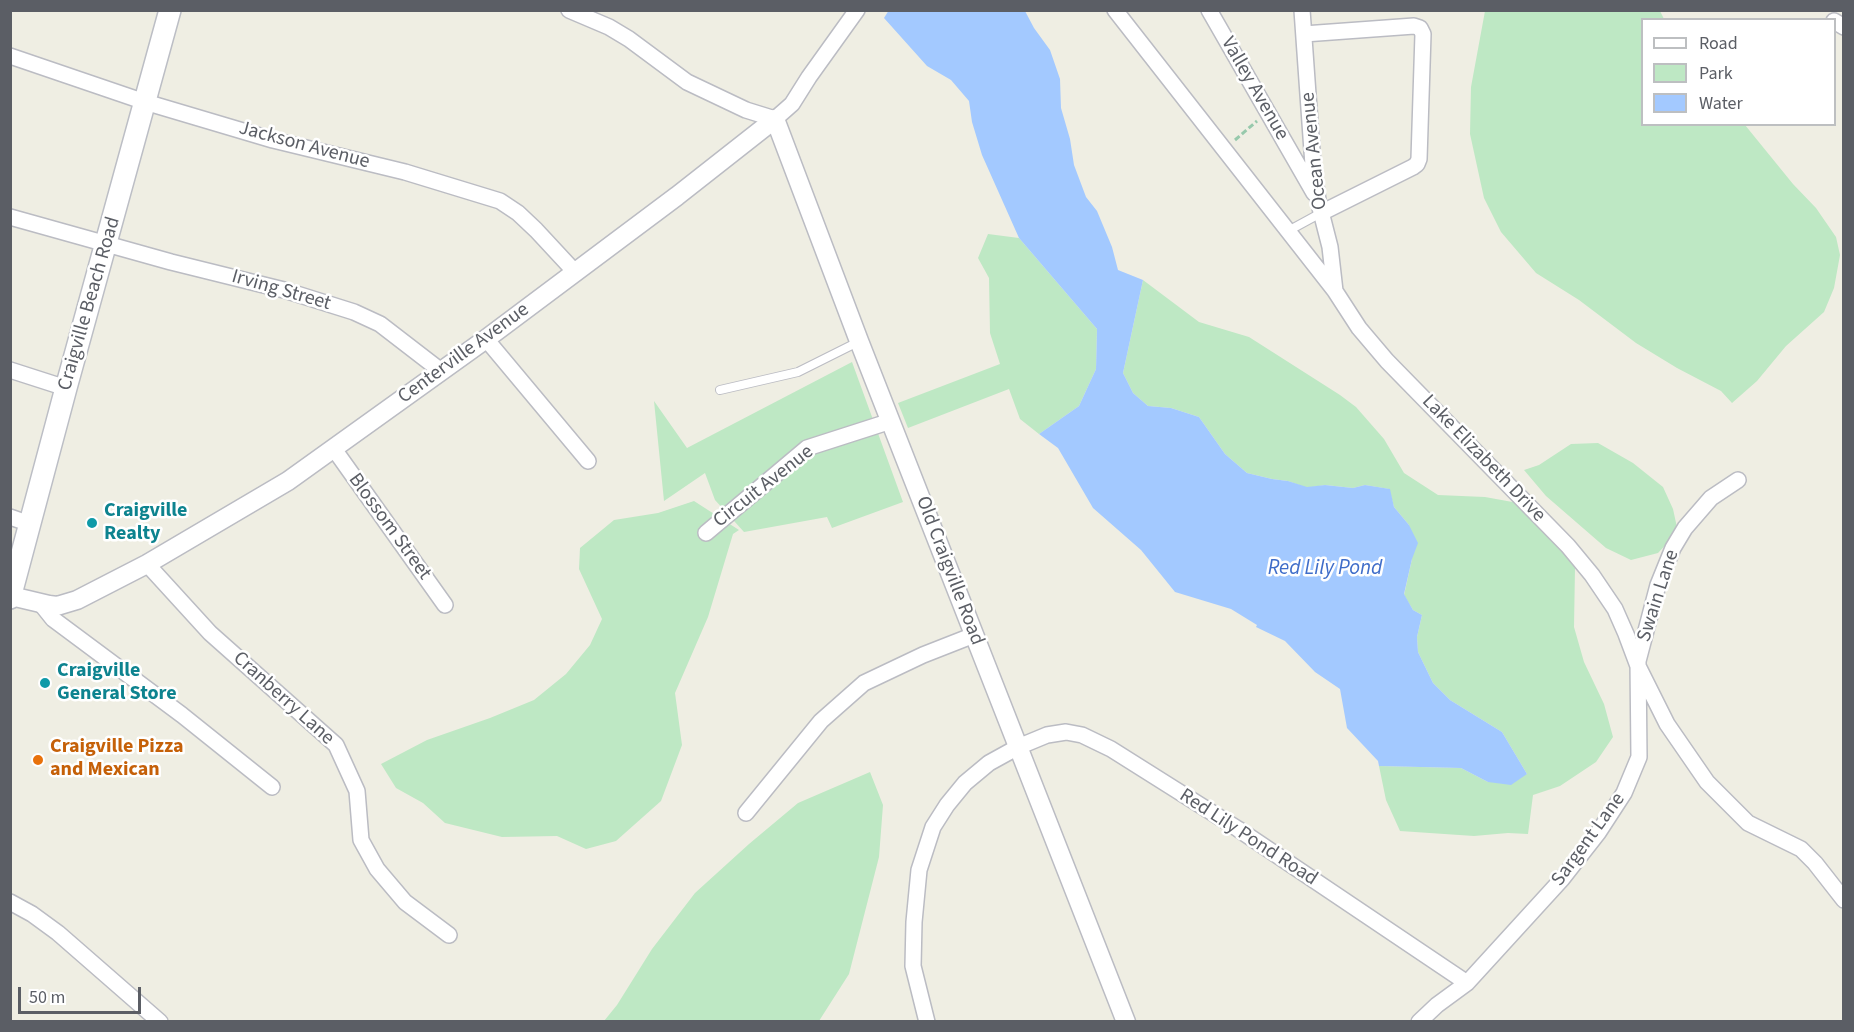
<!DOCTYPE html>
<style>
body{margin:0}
#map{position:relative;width:1854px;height:1032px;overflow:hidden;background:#efeee3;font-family:"Source Sans 3",sans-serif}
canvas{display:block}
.frame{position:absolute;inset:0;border:12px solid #5b5e65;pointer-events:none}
.legend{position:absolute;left:1641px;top:18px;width:195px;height:108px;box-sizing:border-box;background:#fff;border:2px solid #bdbfc1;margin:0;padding:8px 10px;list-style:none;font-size:18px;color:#5b5e65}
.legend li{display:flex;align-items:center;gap:12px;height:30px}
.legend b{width:30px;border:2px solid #bdbfc1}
.scale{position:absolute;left:18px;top:987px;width:123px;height:27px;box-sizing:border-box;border:3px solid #5b5e65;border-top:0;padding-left:8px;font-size:18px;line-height:21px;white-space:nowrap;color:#5b5e65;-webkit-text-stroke:4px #fff;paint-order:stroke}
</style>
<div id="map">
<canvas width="1854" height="1032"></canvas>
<div class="frame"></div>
<ul class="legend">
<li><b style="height:8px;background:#fff"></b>Road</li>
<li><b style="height:16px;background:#bee8c4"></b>Park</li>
<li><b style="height:16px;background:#a3c9ff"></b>Water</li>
</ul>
<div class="scale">50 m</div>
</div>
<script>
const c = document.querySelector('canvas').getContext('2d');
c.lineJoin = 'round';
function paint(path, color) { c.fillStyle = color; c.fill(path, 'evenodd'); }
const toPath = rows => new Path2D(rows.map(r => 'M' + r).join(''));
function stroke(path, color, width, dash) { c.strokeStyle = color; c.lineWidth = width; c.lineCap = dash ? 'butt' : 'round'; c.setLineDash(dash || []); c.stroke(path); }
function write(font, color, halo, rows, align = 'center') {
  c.font = font + ' "Source Sans 3",sans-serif'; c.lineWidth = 5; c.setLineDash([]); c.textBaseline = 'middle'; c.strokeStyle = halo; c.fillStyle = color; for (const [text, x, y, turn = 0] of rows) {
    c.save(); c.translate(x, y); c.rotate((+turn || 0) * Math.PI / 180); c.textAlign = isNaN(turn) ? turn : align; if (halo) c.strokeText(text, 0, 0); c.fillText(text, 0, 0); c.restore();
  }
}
const green = toPath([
 [1485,11,1660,11,1664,19,1642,20,1642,124,1745,125,1793,184,1816,208,1836,237,1840,255,1834,288,1824,312,1786,346,1757,381,1732,403,1721,391,1677,368,1636,343,1579,300,1536,273,1501,232,1484,198,1470,134,1471,87],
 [988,234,1019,238,1097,329,1096,369,1079,406,1039,434,1020,419,1009,389,908,428,898,403,1000,364,990,333,989,278,978,258],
 [1143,280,1199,322,1249,337,1340,395,1356,407,1384,439,1404,473,1438,495,1485,497,1518,503,1555,539,1575,568,1574,627,1584,662,1604,704,1613,737,1596,762,1560,786,1533,795,1528,834,1508,833,1474,836,1400,831,1386,800,1379,766,1461,768,1488,782,1527,774,1502,732,1450,700,1433,683,1418,652,1417,637,1422,615,1413,610,1404,595,1412,559,1409,525,1394,507,1389,489,1365,485,1353,488,1325,485,1307,488,1288,481,1272,479,1247,473,1225,454,1199,417,1171,408,1148,406,1133,393,1123,373],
 [852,362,903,502,832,528,827,517,744,532,715,500,705,473,664,501,654,401,687,448],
 [1598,443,1633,463,1663,487,1673,509,1678,532,1658,553,1631,560,1606,548,1546,496,1524,470,1539,465,1571,444],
 [694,501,739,530,733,534,708,617,675,693,682,745,661,801,616,841,586,849,557,836,502,837,445,823,423,803,396,788,381,764,427,740,490,718,534,700,566,674,590,645,602,619,579,569,580,548,614,520,658,513],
 [870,772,883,805,879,857,849,974,819,1021,604,1021,617,1005,652,949,695,893,749,844,798,803]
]);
const water = toPath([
 [889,10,1025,11,1034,28,1050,50,1060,79,1061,108,1070,139,1074,165,1086,197,1097,211,1112,247,1118,270,1143,280,1123,373,1133,393,1148,406,1171,408,1199,417,1225,454,1247,473,1272,479,1288,481,1307,487,1325,485,1353,488,1365,485,1390,489,1394,507,1409,525,1418,543,1412,559,1404,594,1413,610,1422,615,1417,637,1418,652,1433,683,1450,700,1502,732,1527,774,1511,785,1488,782,1461,768,1379,766,1378,761,1347,728,1340,689,1315,672,1285,641,1256,627,1257,625,1231,609,1175,592,1141,550,1093,508,1058,448,1039,434,1079,406,1096,369,1097,329,1019,238,982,155,972,122,969,101,951,80,927,66,884,18]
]);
const path = toPath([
 [1235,140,1257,121]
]);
const service = toPath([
 [1288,231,1321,213],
 [720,390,798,372,858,342]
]);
const minor = toPath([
 [569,10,609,27,629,39,687,82,746,110,775,119,792,104,809,77,857,10],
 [1115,10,1335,291,1359,328,1387,361,1568,546,1592,575,1615,609,1626,634,1638,666,1667,724,1707,782,1748,823,1801,849,1815,863,1844,900],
 [1209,10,1314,193],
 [1302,10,1313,165,1318,200,1330,247,1335,291],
 [1834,21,1844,27],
 [1304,34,1414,26,1420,28,1423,34,1419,159,1417,164,1413,167,1321,213],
 [10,56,145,102,273,140,405,172,500,201,518,213,536,230,575,272],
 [10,217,171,262,284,290,354,312,380,324,441,371],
 [486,339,588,461],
 [10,370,66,388],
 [334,449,445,605],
 [10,517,30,524],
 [706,533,807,448,891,421],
 [147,564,210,633,336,745,357,791,361,840,377,869,405,902,449,935],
 [41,604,53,619,182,715,272,787],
 [746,813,821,721,864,683,923,655,974,635],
 [10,902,32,914,58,933,160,1022],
 [927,1022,913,966,914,922,919,870,933,827,947,805,965,783,989,763,1018,747,1047,735,1066,732,1082,735,1111,749,1238,829,1467,983],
 [1419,1022,1437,1005,1467,983,1562,879,1598,833,1624,793,1639,757,1638,661,1658,585,1673,548,1685,528,1711,498,1738,480]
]);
const tertiary = toPath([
 [11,596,49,605,57,606,77,600,147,564,288,481,486,339,677,196,775,119,859,341,1126,1022]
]);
const secondary = toPath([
 [10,598,66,388,170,10]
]);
const markers = [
 [92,523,6,"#0f9aa8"],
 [45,683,6,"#0f9aa8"],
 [38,760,6,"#e8710a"]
];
const streetNames = [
 ["Valley Avenue",1254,89,60],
 ["Jackson Avenue",304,146,15],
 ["Ocean Avenue",1315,151,-96],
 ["Irving Street",281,291,16],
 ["Craigville Beach Road",90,304,-74],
 ["Centerville Avenue",464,354,-36],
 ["Lake Elizabeth Drive",1483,459,46],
 ["Circuit Avenue",764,487,-38],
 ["Blossom Street",389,527,54],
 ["Old Craigville Road",949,571,69],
 ["Swain Lane",1659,596,-72],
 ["Cranberry Lane",283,699,42],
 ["Red Lily Pond Road",1248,838,33],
 ["Sargent Lane",1589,840,-54]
];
const cultureNames = [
 ["Craigville",104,512],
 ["Realty",104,535],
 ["Craigville",57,672],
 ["General Store",57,695]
];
const foodNames = [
 ["Craigville Pizza",50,748],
 ["and Mexican",50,771]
];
const waterNames = [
 ["Red Lily Pond",1325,569]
];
paint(green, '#bee8c4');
paint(water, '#a3c9ff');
stroke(service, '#bbbcc3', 10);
stroke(minor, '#bbbcc3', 18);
stroke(tertiary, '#bbbcc3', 21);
stroke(secondary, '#bcbec5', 24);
stroke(path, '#97c9ac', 3, [6, 3]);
stroke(service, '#fff', 8);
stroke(minor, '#fff', 15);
stroke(tertiary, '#fff', 18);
stroke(secondary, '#fff', 21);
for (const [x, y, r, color] of markers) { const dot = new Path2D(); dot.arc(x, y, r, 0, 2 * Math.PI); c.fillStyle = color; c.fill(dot); stroke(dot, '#fff', 2); }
write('20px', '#5b5e65', '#fff', streetNames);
write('bold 20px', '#0d838f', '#fff', cultureNames, 'left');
write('bold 20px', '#c56008', '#fff', foodNames, 'left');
write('italic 21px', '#3f6dc9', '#fff', waterNames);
</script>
